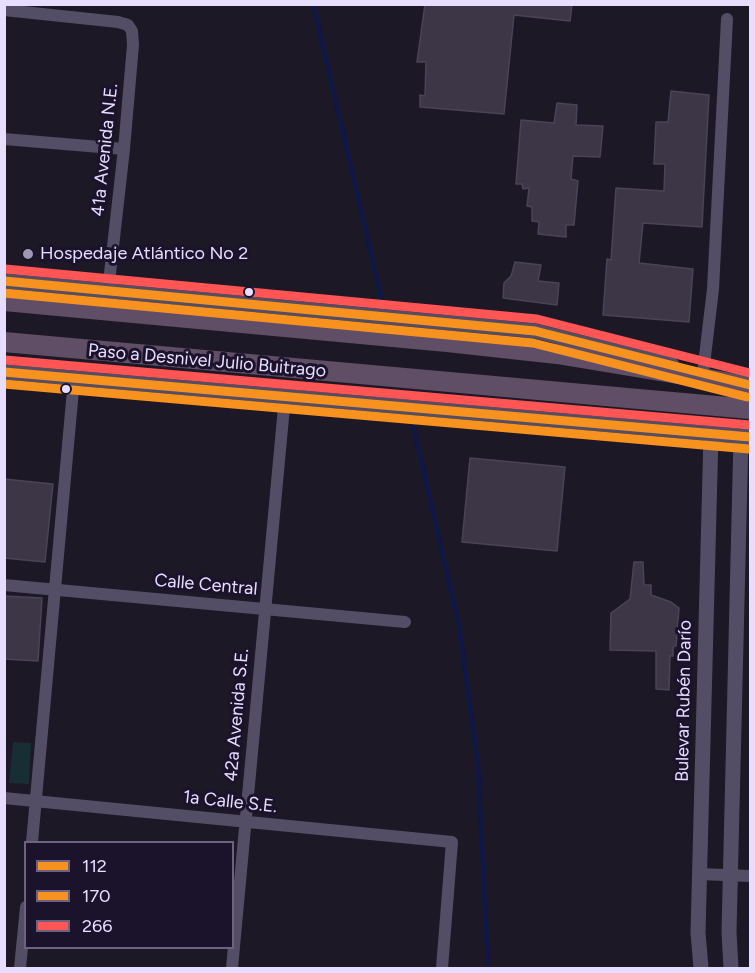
<!DOCTYPE html>
<meta charset="utf-8">
<style>
body{margin:0}
#map{position:relative;width:755px;height:973px;overflow:hidden;background:#1d1826;font-family:Figtree,sans-serif}
canvas{display:block}
.frame{position:absolute;inset:0;border:6px solid #e7ddff;pointer-events:none}
.legend{position:absolute;left:24px;top:841px;width:210px;height:108px;box-sizing:border-box;background:#1b122c;border:2px solid #6d6380;margin:0;padding:8px 10px;list-style:none;font-size:18px;color:#e7ddff}
.legend li{display:flex;align-items:center;gap:12px;height:30px}
.legend b{width:30px;border:2px solid #6d6380}
</style>
<div id="map">
<canvas width="755" height="973"></canvas>
<div class="frame"></div>
<ul class="legend">
<li><b style="height:8px;background:#f7921f"></b>112</li>
<li><b style="height:8px;background:#f7921f"></b>170</li>
<li><b style="height:8px;background:#f55"></b>266</li>
</ul>
</div>
<script>
const c = document.querySelector('canvas').getContext('2d');
c.lineJoin = 'round';
function paint(path, color) { c.fillStyle = color; c.fill(path, 'evenodd'); }
const toPath = rows => new Path2D(rows.map(r => 'M' + r).join(''));
function stroke(path, color, width, dash) { c.strokeStyle = color; c.lineWidth = width; c.lineCap = dash ? 'butt' : 'round'; c.setLineDash(dash || []); c.stroke(path); }
function write(font, color, halo, rows, align = 'center') {
  c.font = font + ' Figtree,sans-serif'; c.lineWidth = 6; c.setLineDash([]); c.textBaseline = 'middle'; c.strokeStyle = halo; c.fillStyle = color; for (const [text, x, y, turn = 0] of rows) {
    c.save(); c.translate(x, y); c.rotate((+turn || 0) * Math.PI / 180); c.textAlign = isNaN(turn) ? turn : align; if (halo) c.strokeText(text, 0, 0); c.fillText(text, 0, 0); c.restore();
  }
}
const green = toPath([
 [13,742,31,743,29,784,9,783]
]);
const stream = toPath([
 [313,4,385,314],
 [412,421,459,626,478,765,488,968]
]);
const building = toPath([
 [425,4,572,4,570,21,514,15,504,114,420,107,420,95,425,96,426,62,417,62,425,4],
 [671,91,709,95,702,227,643,223,639,263,693,269,689,322,603,315,607,259,611,260,616,188,664,191,665,164,654,164,656,122,668,122,671,91],
 [557,103,577,105,576,125,603,126,600,157,573,156,571,179,578,181,574,225,566,225,566,237,538,234,539,222,532,221,532,207,527,206,529,188,523,189,522,184,516,184,521,120,554,123,557,103],
 [515,262,541,265,538,281,559,283,557,305,503,298,504,283,511,276,515,262],
 [470,458,565,467,557,551,462,542,470,458],
 [4,479,53,484,45,562,4,558,4,479],
 [634,562,643,562,644,585,651,585,651,595,671,602,679,608,676,646,673,647,673,656,670,656,669,690,656,689,656,651,610,650,611,613,630,599,634,562],
 [4,596,42,598,38,661,4,659,4,596]
]);
const minor = toPath([
 [4,10,118,22,128,25,132,31,133,45,124,149,108,291],
 [4,139,124,149],
 [703,373,713,289,727,19],
 [4,585,405,622],
 [4,798,452,842,442,968],
 [32,842,74,379],
 [699,874,750,876],
 [20,968,26,907],
 [232,968,285,396]
]);
const tertiary = toPath([
 [4,281,535,331,672,365],
 [4,372,750,437],
 [701,968,698,933,711,434],
 [731,968,729,932,741,436]
]);
const trunk = toPath([
 [4,301,447,342,557,354,750,386],
 [4,342,750,409]
]);
const bus1 = toPath([
 [4,281,535,331,750,385],
 [4,372,750,437]
]);
const bus2 = toPath([
 [4,293,533,343,747,397],
 [4,384,749,449]
]);
const bus3 = toPath([
 [5,269,537,319,750,373],
 [5,360,750,425]
]);
const markers = [
 [28,254,6,"#a098b3"],
 [249,292,5,"#e7ddff"],
 [66,389,5,"#e7ddff"]
];
const streetNames = [
 ["41a Avenida N.E.",105,150,-84],
 ["Paso a Desnivel Julio Buitrago",207,361,5],
 ["Calle Central",206,585,5],
 ["Bulevar Rubén Darío",684,701,-89],
 ["42a Avenida S.E.",237,715,-85],
 ["1a Calle S.E.",230,802,6]
];
const poiNames = [
 ["Hospedaje Atlántico No 2",40,254]
];
paint(green, '#162e34');
stroke(stream, '#0e1747', 4.5);
paint(building, '#3c3647');
stroke(building, '#4b4358', 1.5);
stroke(minor, '#534e66', 12);
stroke(tertiary, '#534e66', 15);
stroke(trunk, '#604e66', 20);
stroke(bus1, '#f7921f', 9);
stroke(bus2, '#f7921f', 9);
stroke(bus3, '#f55', 9);
for (const [x, y, r, color] of markers) { const dot = new Path2D(); dot.arc(x, y, r, 0, 2 * Math.PI); c.fillStyle = color; c.fill(dot); stroke(dot, '#1b122c', 2); }
write('18px', '#e7ddff', '#1b122c', streetNames);
write('18px', '#e7ddff', '#1b122c', poiNames, 'left');
</script>
